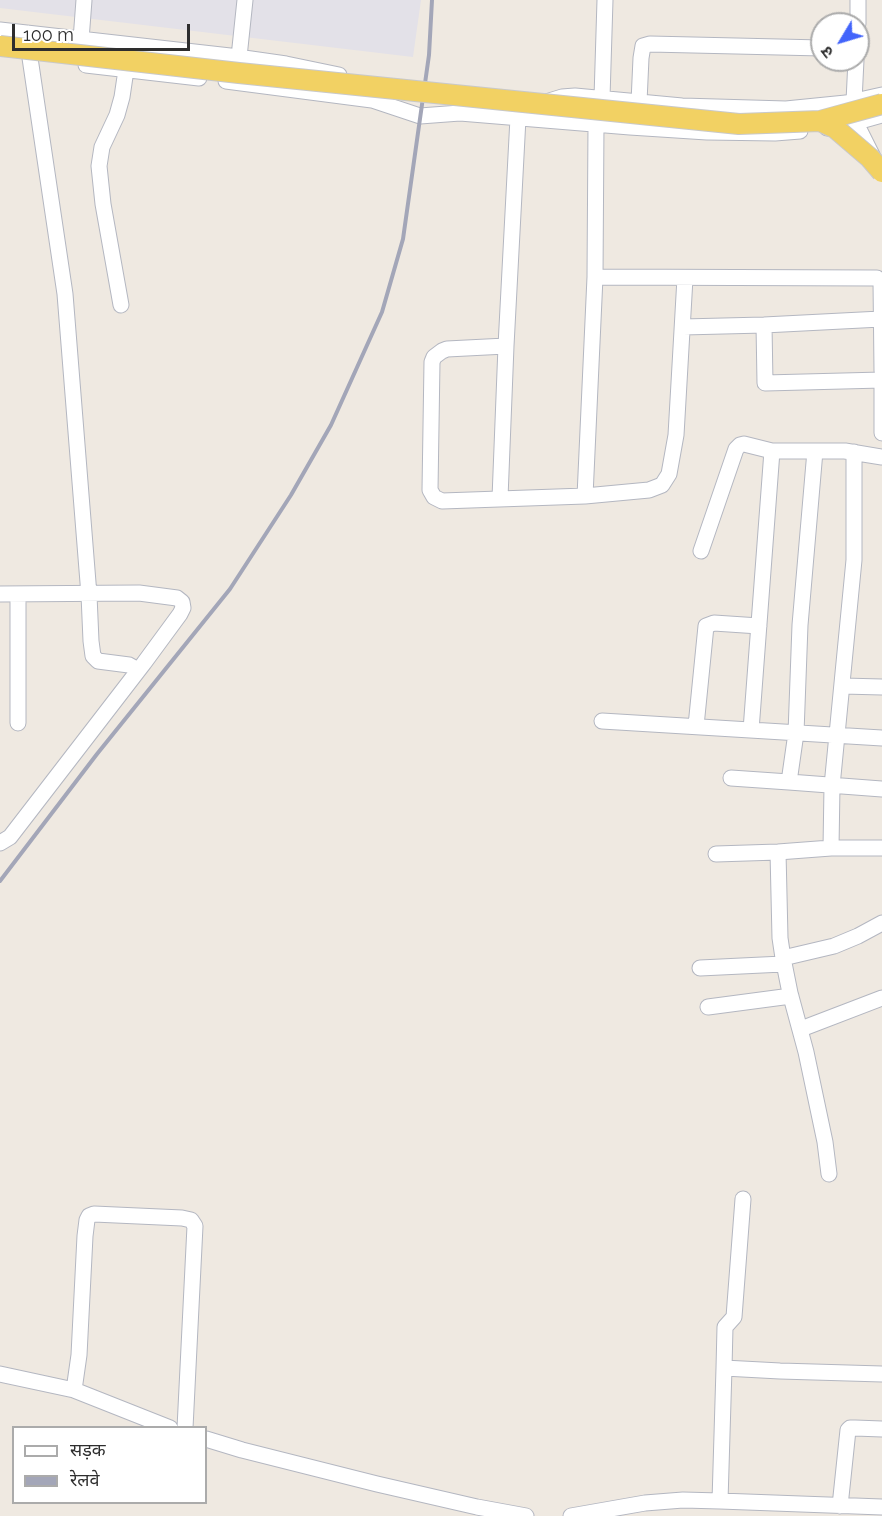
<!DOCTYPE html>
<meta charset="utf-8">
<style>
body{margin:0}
#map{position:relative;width:882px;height:1516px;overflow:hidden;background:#efe9e1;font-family:Raleway,"Noto Sans Devanagari",sans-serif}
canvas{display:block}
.legend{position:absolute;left:12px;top:1426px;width:195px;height:78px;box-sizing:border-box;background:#fff;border:2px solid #ababab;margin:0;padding:8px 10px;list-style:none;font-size:18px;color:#2e2e2e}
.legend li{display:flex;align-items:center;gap:12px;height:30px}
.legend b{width:30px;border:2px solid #ababab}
.north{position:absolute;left:810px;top:12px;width:60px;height:60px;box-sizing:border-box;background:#fff;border:2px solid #ababab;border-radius:50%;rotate:232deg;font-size:16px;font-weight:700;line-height:24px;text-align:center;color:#2e2e2e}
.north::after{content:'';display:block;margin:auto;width:21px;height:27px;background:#4264fb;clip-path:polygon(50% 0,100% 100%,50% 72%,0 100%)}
.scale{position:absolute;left:12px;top:24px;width:178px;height:27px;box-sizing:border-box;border:3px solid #2e2e2e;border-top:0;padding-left:8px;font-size:18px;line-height:21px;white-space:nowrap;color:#2e2e2e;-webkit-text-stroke:4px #fff;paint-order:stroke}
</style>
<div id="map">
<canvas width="882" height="1516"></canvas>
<ul class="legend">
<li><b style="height:8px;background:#fff"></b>सड़क</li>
<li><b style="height:8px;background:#a3a6b8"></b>रेलवे</li>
</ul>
<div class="north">उ</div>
<div class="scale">100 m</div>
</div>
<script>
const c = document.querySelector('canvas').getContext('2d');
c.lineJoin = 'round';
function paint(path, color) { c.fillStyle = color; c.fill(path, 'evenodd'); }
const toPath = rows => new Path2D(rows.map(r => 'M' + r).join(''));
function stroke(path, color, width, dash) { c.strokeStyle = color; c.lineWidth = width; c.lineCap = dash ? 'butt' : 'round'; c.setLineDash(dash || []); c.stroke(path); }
const industrial = toPath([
 [0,0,421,0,413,57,0,8]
]);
const minor = toPath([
 [858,24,858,0],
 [0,30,230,56,286,64,339,75],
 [81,40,84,0],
 [239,57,245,0],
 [30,58,65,294,89,595,91,641,93,656,98,661,129,665,138,670],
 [86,65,199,78],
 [226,81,372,100,420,116,460,113,630,127,707,132,775,133,800,131],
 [602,98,605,0],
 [854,101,856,60],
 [546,102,562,97,575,96,682,106,786,109,846,103,882,95],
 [639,102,641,58,643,46,650,44,822,48],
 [852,115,875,161],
 [827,128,839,127,882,115],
 [595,277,877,278,881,282,882,371],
 [121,305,103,204,99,166,102,147,117,115,122,97,126,70],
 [764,325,765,383,882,380],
 [683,327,764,325,881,319],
 [506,346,447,349,442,351,434,357,432,362,430,490,434,497,442,501,585,496,649,490,662,485,669,474,676,435,685,278],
 [882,385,882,433],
 [585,496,595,277,596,124],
 [500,498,506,346,518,118],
 [701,551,736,449,740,445,744,444,772,451,845,451,882,457],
 [0,594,139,593,177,598,182,602,183,608,180,614,144,663,10,837,0,843],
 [18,594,18,723],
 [843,686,882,687],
 [602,721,882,738],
 [696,726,706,626,714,623,759,626],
 [751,730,772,451],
 [731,778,789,782,796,733,800,625,815,451],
 [789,782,882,789],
 [831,848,832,786,854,560,854,452],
 [778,852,780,938,783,958],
 [716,854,778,852,831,848,882,848],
 [700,968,783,964],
 [708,1007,791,996],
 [801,1029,882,998],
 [829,1174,825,1142,806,1052,790,993,783,958,834,946,858,936,882,923],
 [724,1368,725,1327,734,1317,743,1199],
 [0,1374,74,1390,170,1428],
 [74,1390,79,1355,85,1236,87,1220,89,1216,94,1214,182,1218,191,1220,195,1226,185,1428],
 [206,1439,242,1450,377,1484,477,1507,526,1516],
 [720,1501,724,1368,780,1371,882,1374],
 [840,1506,848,1430,850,1428,855,1428,882,1429],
 [571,1516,645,1503,683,1500,720,1501,882,1507]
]);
const rail = toPath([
 [0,881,97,754,230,589,291,495,331,425,382,312,403,239,429,55,432,0]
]);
const majorBridge = toPath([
 [0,46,239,73,739,124,820,121,882,104],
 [820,121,835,128,870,158,882,172]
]);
paint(industrial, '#e3e1e8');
stroke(minor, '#b4b7c1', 17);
stroke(minor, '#fff', 15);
stroke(rail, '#a3a6b8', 4);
stroke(majorBridge, '#c9c9c9', 22, []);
stroke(majorBridge, '#f2d163', 20);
</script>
